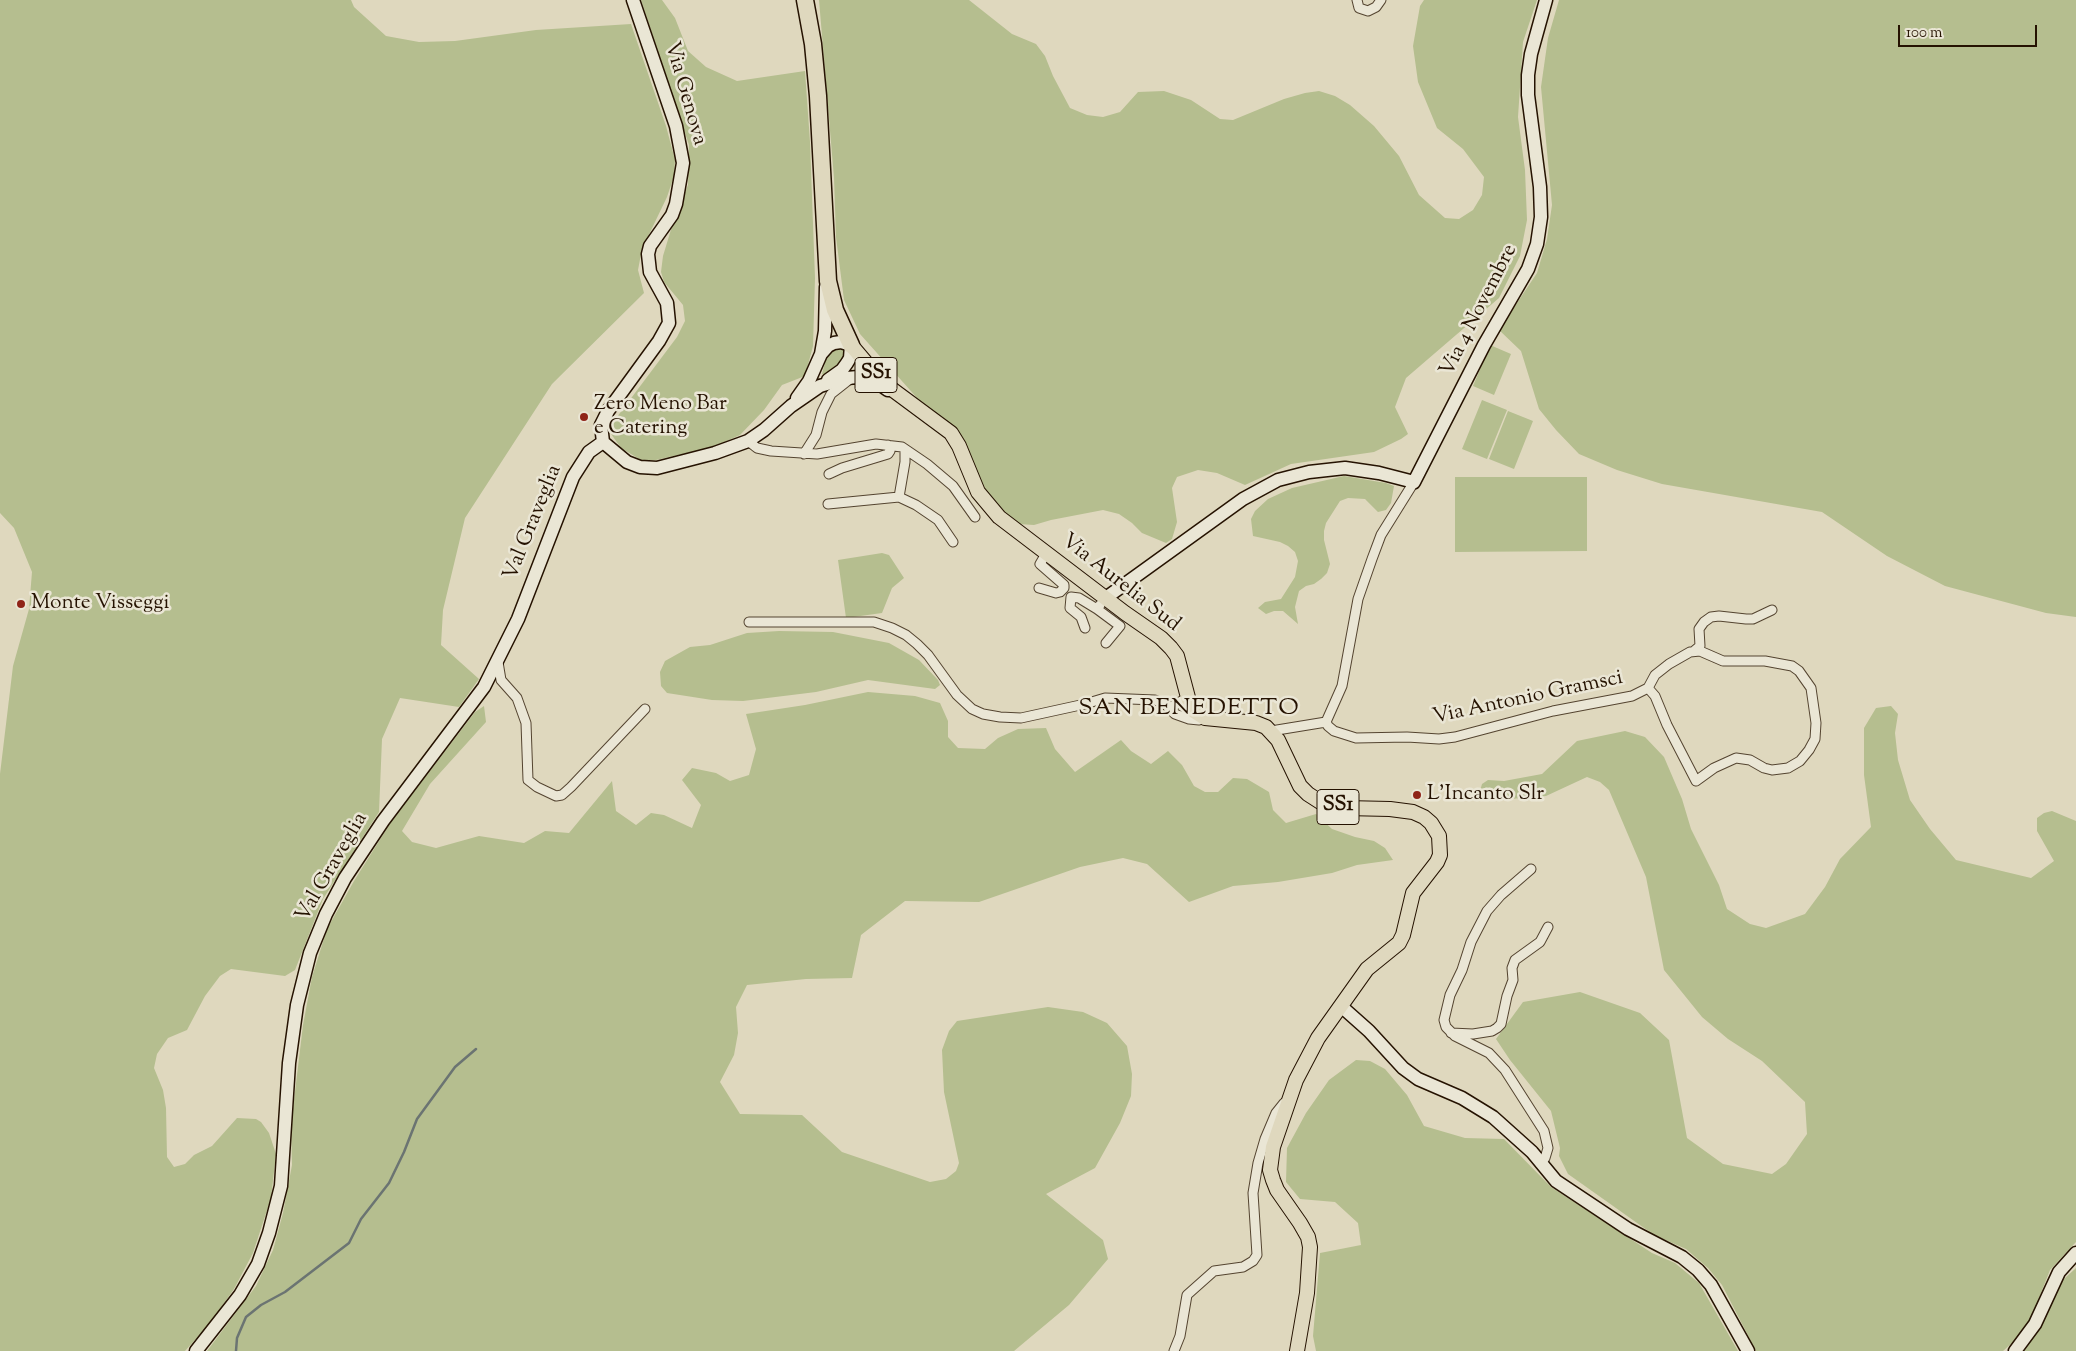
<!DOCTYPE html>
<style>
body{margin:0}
#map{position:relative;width:2076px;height:1351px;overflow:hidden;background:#dfd8be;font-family:"Sorts Mill Goudy",serif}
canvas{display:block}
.scale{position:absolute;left:1898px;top:25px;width:139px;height:22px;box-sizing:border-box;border:2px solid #251201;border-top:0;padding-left:6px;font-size:15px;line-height:18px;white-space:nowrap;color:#251201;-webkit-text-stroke:4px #eae6d5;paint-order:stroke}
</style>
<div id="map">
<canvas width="2076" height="1351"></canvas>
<div class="scale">100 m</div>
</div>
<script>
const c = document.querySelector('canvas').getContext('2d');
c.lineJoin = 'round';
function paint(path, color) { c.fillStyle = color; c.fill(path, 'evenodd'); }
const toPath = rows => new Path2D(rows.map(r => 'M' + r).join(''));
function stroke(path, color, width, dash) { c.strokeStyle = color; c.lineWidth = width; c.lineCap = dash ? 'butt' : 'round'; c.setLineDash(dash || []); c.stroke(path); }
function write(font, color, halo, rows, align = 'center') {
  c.font = font + ' "Sorts Mill Goudy",serif'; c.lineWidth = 5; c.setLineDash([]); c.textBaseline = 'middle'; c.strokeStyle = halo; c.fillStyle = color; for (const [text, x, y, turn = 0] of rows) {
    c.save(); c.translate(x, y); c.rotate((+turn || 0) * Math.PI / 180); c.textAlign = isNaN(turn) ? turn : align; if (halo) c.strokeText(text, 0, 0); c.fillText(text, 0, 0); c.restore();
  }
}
const green = toPath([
 [0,0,351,0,354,7,386,36,419,42,455,41,536,30,631,24,666,126,675,160,674,176,667,197,642,249,638,270,644,293,552,384,465,518,443,610,441,645,479,679,459,707,400,698,382,739,379,812,323,899,295,970,285,976,231,969,220,976,205,996,187,1030,168,1038,157,1054,154,1068,163,1090,166,1108,167,1157,174,1167,185,1164,194,1155,212,1146,237,1118,256,1119,261,1122,269,1133,276,1154,271,1198,253,1253,234,1289,210,1323,185,1351,0,1351,0,774,13,666,29,609,32,572,14,528,0,513],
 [641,0,662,0,675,18,688,51,706,67,737,81,805,71,810,142,815,278,813,346,805,376,782,385,764,410,740,435,713,447,656,460,641,460,621,448,609,431,611,425,677,337,685,321,683,305,664,282,661,272,663,256,673,223,688,185,689,145],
 [819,0,969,0,1012,34,1036,44,1045,56,1053,76,1070,108,1087,115,1103,117,1120,112,1138,92,1164,91,1191,100,1220,119,1233,120,1284,99,1305,93,1319,91,1335,96,1350,105,1374,126,1399,156,1419,195,1445,218,1459,219,1473,210,1482,195,1484,177,1463,149,1437,128,1418,82,1413,46,1420,6,1424,0,1537,0,1523,42,1518,117,1525,170,1527,220,1520,256,1499,298,1406,378,1395,407,1408,434,1401,439,1374,452,1291,464,1245,485,1217,473,1198,470,1177,477,1172,488,1177,522,1172,539,1166,543,1142,533,1132,523,1119,514,1103,510,1051,520,1034,525,1018,524,1004,514,981,486,964,442,947,421,926,408,860,334,844,300,836,237,834,178],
 [1559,0,2076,0,2076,617,2046,613,1945,586,1887,556,1822,512,1662,484,1617,470,1579,454,1556,430,1539,409,1521,351,1499,330,1537,273,1547,239,1552,205,1541,87,1548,38],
 [1490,345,1511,354,1494,395,1473,386],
 [840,347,847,349,845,360,825,376,822,374,826,359,831,352],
 [1482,400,1507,410,1487,459,1462,449],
 [1508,411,1533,421,1514,469,1489,459],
 [1344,476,1386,483,1394,486,1391,503,1386,510,1378,512,1365,499,1348,498,1340,501,1326,523,1324,531,1324,540,1330,564,1327,573,1321,579,1314,584,1306,586,1299,591,1295,607,1298,624,1283,611,1274,611,1266,614,1258,608,1265,602,1281,599,1295,577,1298,561,1295,552,1288,546,1280,542,1253,536,1251,519,1255,511,1268,499,1292,488],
 [1455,477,1587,477,1587,551,1455,552],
 [882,553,889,555,904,578,892,588,882,613,846,618,838,560],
 [779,631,833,632,889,643,919,660,938,680,940,685,935,689,868,680,816,692,743,701,712,700,667,693,661,686,660,672,665,661,690,647,710,645,747,633],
 [868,692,915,696,940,703,948,721,948,737,958,748,985,749,998,738,1018,729,1046,728,1055,749,1075,772,1121,740,1131,751,1151,764,1168,751,1182,765,1194,786,1205,792,1218,792,1233,778,1247,779,1269,792,1273,810,1286,823,1316,814,1332,829,1355,837,1374,841,1385,848,1393,860,1357,865,1332,873,1278,882,1233,886,1189,902,1147,864,1123,858,1080,867,979,902,905,901,861,935,852,978,806,979,747,985,736,1007,738,1033,734,1055,720,1082,740,1114,802,1115,842,1152,930,1182,946,1179,956,1171,959,1163,944,1092,942,1050,949,1031,957,1021,1048,1007,1083,1012,1107,1023,1127,1046,1132,1074,1131,1096,1120,1123,1095,1168,1046,1194,1103,1240,1108,1259,1069,1305,1014,1351,207,1351,256,1286,273,1250,283,1213,292,1165,291,1125,303,1025,312,977,327,929,354,881,391,822,475,712,484,706,486,722,430,784,402,831,412,842,436,848,479,836,524,843,545,831,569,833,612,781,616,811,636,825,651,813,664,815,692,828,701,805,682,780,692,768,716,773,730,781,749,775,756,749,746,714,805,705],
 [1891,706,1898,714,1895,733,1898,760,1910,800,1930,829,1956,860,2031,878,2054,861,2037,831,2037,818,2044,813,2052,811,2076,821,2076,1242,2050,1270,2030,1321,2013,1342,2003,1351,1756,1351,1722,1285,1708,1268,1686,1249,1654,1235,1568,1174,1559,1156,1560,1148,1551,1111,1510,1060,1496,1039,1523,1002,1580,992,1640,1013,1669,1040,1687,1138,1723,1164,1772,1174,1786,1164,1807,1134,1805,1102,1762,1061,1728,1039,1702,1017,1664,970,1646,877,1609,790,1600,782,1587,777,1546,796,1510,799,1494,797,1480,791,1482,784,1488,780,1504,781,1542,774,1577,741,1625,731,1645,737,1664,757,1682,799,1691,829,1719,885,1727,909,1750,924,1766,928,1805,914,1825,887,1840,859,1871,827,1864,775,1864,728,1876,708],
 [1356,1060,1370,1061,1385,1069,1407,1095,1424,1126,1465,1138,1504,1139,1551,1187,1652,1253,1675,1263,1699,1283,1738,1351,1316,1351,1313,1336,1320,1253,1361,1245,1358,1223,1335,1202,1300,1199,1286,1182,1287,1148,1306,1113,1329,1080],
 [2076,1268,2076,1351,2022,1351,2026,1347,2064,1279]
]);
const stream = toPath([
 [236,1351,237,1338,246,1317,261,1305,285,1292,349,1243,361,1219,389,1183,404,1152,417,1119,455,1067,476,1049]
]);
const street = toPath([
 [1357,0,1359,8,1368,11,1376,7,1381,0],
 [748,441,757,448,771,451,817,454,876,444,902,447,927,464,953,486,975,517],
 [905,450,905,462,899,497,916,505,938,520,953,542],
 [804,454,816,435,822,412,831,394,850,379],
 [829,474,842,468,888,454,890,451,888,445],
 [828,504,899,497],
 [1039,588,1056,593,1060,592,1064,588,1064,585,1040,564,1047,552],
 [1100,605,1097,609,1120,626,1106,643],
 [749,622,874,622,892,628,906,635,917,644,928,655,957,695,972,709,983,714,1000,717,1021,718,1085,704,1105,698,1155,700,1166,705,1175,714,1189,719,1199,720,1205,718],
 [1085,628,1081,617,1070,608,1071,597,1079,598,1097,609],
 [1694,651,1700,646,1699,629,1704,622,1711,617,1719,616,1746,619,1753,619,1772,610],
 [498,662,501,680,517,698,526,723,528,780,537,787,556,796,562,795,571,787,645,709],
 [1169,708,1187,698],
 [1326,722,1328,726,1334,731,1356,738,1407,737,1439,739,1455,737,1553,711,1632,696,1648,688,1655,675,1669,664,1690,652,1700,651,1723,661,1765,661,1792,666,1799,671,1811,688,1816,723,1815,739,1809,750,1800,761,1788,768,1772,770,1764,768,1750,760,1736,758,1714,768,1696,781,1667,725,1655,696,1648,688],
 [1326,722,1342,686,1358,599,1372,559,1381,535,1414,482],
 [1271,731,1326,722],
 [1531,869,1501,895,1487,911,1471,942,1462,970,1450,995,1444,1020,1446,1027,1455,1036,1489,1053,1505,1070,1544,1131,1548,1148,1545,1158,1540,1163],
 [1451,1033,1473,1034,1492,1031,1497,1028,1501,1024,1507,996,1513,980,1512,968,1515,960,1540,942,1548,927],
 [1174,1351,1180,1336,1187,1295,1214,1271,1243,1267,1253,1261,1257,1255,1253,1193,1258,1163,1265,1139,1276,1113,1284,1103]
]);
const secondary = toPath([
 [633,0,676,126,683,163,676,204,672,215,650,246,648,254,650,272,667,303,669,323,659,341,608,411,601,425,603,442,627,462,640,467,657,468,715,453,748,441,764,430,791,406,820,386,847,378,858,377,878,383,888,390],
 [821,354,828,346,834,343,841,342,851,345,850,358,847,363,842,370,828,380],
 [797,398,809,381,821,354,825,331,826,287],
 [1107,597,1243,499,1278,480,1309,472,1345,468,1379,473,1414,482,1484,345,1528,269,1537,244,1541,217,1540,187,1528,95,1528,75,1531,54,1546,0],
 [1342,1007,1369,1031,1403,1068,1418,1079,1462,1098,1493,1117,1532,1152,1556,1181,1628,1229,1682,1257,1698,1270,1711,1285,1748,1351],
 [196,1351,240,1295,258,1264,269,1233,281,1186,289,1063,297,1005,310,953,326,914,345,878,383,821,484,687,518,619,573,477,589,452,603,442],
 [2015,1351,2035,1324,2059,1272,2076,1253]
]);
const primary = toPath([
 [851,345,873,371,889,387,951,433,959,446,978,492,999,517,1125,613,1161,638,1171,648,1177,656,1190,705,1194,711,1205,718,1256,723,1266,727,1278,740,1300,786,1308,794,1322,803,1345,808,1390,809,1413,812,1424,817,1431,823,1439,836,1440,855,1437,862,1413,893,1403,935,1399,943,1367,969,1318,1038,1296,1080,1273,1147,1270,1170,1273,1180,1277,1190,1300,1223,1308,1237,1310,1247,1307,1293,1297,1351]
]);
const highway = toPath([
 [805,0,813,44,818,96,828,281,835,310,851,345]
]);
const markers = [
 [584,417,5,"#8f2418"],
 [21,604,5,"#8f2418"],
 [1417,795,5,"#8f2418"]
];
const shields = [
 [876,375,42],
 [1338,807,42]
];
const shieldNames = [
 ["SS1",876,375],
 ["SS1",1338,807]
];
const streetNames = [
 ["Via Genova",684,94,74],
 ["Via 4 Novembre",1480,311,-63],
 ["Val Graveglia",534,523,-68],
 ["Via Aurelia Sud",1120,584,38],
 ["Via Antonio Gramsci",1528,699,-12],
 ["Val Graveglia",333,868,-60]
];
const poiNames = [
 ["Zero Meno Bar",594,405],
 ["e Catering",594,429],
 ["Monte Visseggi",31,604],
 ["L'Incanto Slr",1427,795]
];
const quarterNames = [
 ["SAN BENEDETTO",1189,710]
];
paint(green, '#b5be8f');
stroke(stream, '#6b7472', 2.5);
stroke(street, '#544430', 11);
stroke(secondary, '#251201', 15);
stroke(primary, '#251201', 16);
stroke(highway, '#251201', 19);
stroke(street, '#eae6d5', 9);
stroke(secondary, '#eae6d5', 12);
stroke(primary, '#dfd8be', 14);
stroke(highway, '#dfd8be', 16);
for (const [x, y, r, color] of markers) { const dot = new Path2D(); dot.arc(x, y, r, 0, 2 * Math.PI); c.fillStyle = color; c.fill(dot); stroke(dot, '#eae6d5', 2); }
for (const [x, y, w] of shields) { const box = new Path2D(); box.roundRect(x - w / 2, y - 17.5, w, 35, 4); c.fillStyle = '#eae6d5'; c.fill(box); stroke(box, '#251201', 1); }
write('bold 20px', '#251201', null, shieldNames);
write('21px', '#251201', '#eae6d5', streetNames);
write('21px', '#251201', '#eae6d5', poiNames, 'left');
c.letterSpacing = '1px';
write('24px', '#251201', '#eae6d5', quarterNames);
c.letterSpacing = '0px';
</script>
